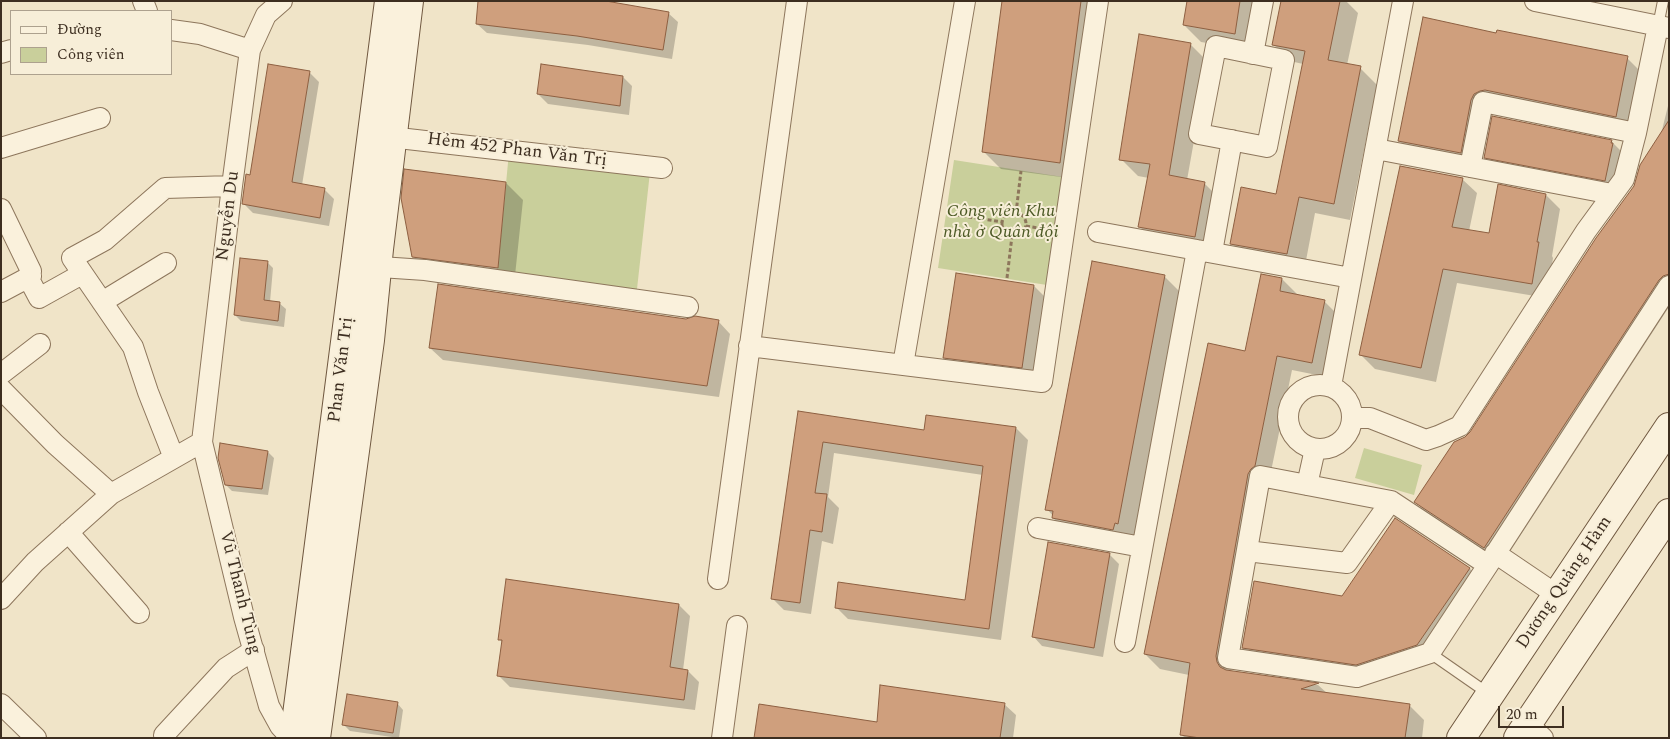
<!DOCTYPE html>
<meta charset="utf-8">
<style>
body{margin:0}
#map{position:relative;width:1670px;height:739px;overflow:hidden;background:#f0e4c8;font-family:Spectral,serif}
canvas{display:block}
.frame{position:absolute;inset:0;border:2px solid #3d2e20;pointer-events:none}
.legend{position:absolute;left:10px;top:10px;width:162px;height:65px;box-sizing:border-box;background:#f7eed8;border:1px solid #ada18e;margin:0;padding:6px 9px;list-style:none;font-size:15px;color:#3d2e20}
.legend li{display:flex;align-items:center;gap:10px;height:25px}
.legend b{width:25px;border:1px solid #ada18e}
.scale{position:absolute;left:1498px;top:706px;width:66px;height:22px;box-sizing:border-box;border:2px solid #3d2e20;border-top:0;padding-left:6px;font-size:15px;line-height:18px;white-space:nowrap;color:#3d2e20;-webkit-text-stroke:4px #f7eed8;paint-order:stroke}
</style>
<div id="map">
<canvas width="1670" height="739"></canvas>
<div class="frame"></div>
<ul class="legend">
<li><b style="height:6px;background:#faf1dc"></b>Đường</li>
<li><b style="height:14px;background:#c9cf9b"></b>Công viên</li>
</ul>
<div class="scale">20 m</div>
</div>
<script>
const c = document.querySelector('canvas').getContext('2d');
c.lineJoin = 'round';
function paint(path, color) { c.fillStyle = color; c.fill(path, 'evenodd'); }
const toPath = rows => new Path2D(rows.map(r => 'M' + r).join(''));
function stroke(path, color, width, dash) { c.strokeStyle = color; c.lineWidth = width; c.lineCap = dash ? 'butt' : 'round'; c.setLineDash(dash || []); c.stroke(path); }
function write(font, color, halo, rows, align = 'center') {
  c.font = font + ' Spectral,serif'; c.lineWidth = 4; c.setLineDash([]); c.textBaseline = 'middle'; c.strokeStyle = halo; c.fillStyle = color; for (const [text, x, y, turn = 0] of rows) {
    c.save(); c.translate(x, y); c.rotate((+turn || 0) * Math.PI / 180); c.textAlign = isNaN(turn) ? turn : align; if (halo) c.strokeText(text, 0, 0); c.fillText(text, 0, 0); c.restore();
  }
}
const green = toPath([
 [510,142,651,163,636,298,497,277],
 [954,160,1063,177,1047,285,938,268],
 [1364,448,1422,465,1414,495,1355,478]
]);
const shadow = toPath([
 [1003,1,1099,1,1076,179,1001,169,984,152],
 [1188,1,1259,1,1252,50,1201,42,1184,25],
 [1282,1,1346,1,1358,13,1347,65,1360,68,1377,85,1350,220,1315,213,1304,271,1248,260,1231,243,1277,196,1303,64,1290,61,1273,44],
 [668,13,678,22,672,59,588,45,487,33,477,24],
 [1497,35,1627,58,1644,75,1633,133,1491,111,1477,169,1416,158,1399,141],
 [1140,36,1191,45,1208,62,1187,180,1204,183,1221,200,1211,254,1157,244,1140,227,1149,178,1138,176,1121,159],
 [310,73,319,82,302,185,324,189,334,199,329,226,253,213,243,203,251,176],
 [623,77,632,86,629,115,548,104,538,94],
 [1669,102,1669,307,1502,564,1432,518,1415,502,1466,438,1471,433,1635,187,1661,134],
 [1611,141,1621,151,1622,154,1614,189,1495,167,1485,157],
 [1462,179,1477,193,1469,231,1490,235,1546,195,1560,209,1552,256,1553,258,1547,298,1457,283,1436,382,1375,369,1360,354],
 [506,183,523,200,514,285,430,274,413,257],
 [267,262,273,268,270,302,279,303,286,309,284,327,241,321,235,315],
 [1164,276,1181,293,1135,540,1070,535,1053,518,1053,516,1047,509],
 [1282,279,1297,294,1296,296,1325,302,1340,317,1327,377,1292,370,1269,481,1263,489,1231,672,1318,685,1328,694,1409,705,1424,720,1422,738,1185,738,1182,735,1189,675,1160,669,1145,654,1246,352],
 [1034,286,1051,303,1038,384,961,374,944,357],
 [686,320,718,321,730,334,719,397,443,360,430,348],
 [799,412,925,431,927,416,1016,428,1028,440,1001,640,848,619,836,607,966,601,983,475,834,453,828,497,839,508,833,544,822,541,811,614,784,610,772,598],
 [268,452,274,458,268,495,232,491,226,485],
 [1396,520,1470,569,1487,586,1434,661,1374,681,1260,665,1243,648,1342,597],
 [1109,554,1119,564,1103,657,1042,646,1033,636],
 [679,605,690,616,683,670,688,671,699,682,695,710,510,687,499,676,503,643,499,639],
 [397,703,403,710,399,738,350,731,344,725],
 [1004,704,1016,715,1013,738,755,738,878,723]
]);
const building = toPath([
 [478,1,606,1,669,12,663,50,577,36,476,24,478,1],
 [1002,1,1081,1,1060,163,982,152,1002,1],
 [1187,1,1240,1,1235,34,1183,25,1187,1],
 [1281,1,1340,1,1328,60,1361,66,1334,204,1299,197,1287,254,1230,244,1241,187,1276,194,1305,51,1272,45,1281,1],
 [1423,17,1496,33,1497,30,1628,56,1616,117,1485,90,1480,91,1474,94,1471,100,1461,153,1398,141,1423,17],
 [1139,34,1191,43,1169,175,1205,182,1195,237,1138,227,1150,164,1119,160,1139,34],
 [268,64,310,71,292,182,325,188,320,218,242,204,246,174,250,175,268,64],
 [541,64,623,76,620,106,537,94,541,64],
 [1492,116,1612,140,1611,143,1613,143,1605,181,1484,158,1492,116],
 [1669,120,1669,274,1663,276,1659,280,1484,548,1414,502,1454,442,1465,437,1470,432,1596,238,1634,186,1640,165,1669,120],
 [1400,166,1463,178,1452,227,1489,233,1498,184,1546,194,1537,242,1539,242,1532,284,1443,269,1421,368,1359,355,1400,166],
 [404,169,506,182,498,268,412,257,401,198,404,169],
 [240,258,268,261,264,300,280,302,278,321,234,315,240,258],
 [1092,261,1165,275,1118,524,1115,523,1113,530,1052,518,1053,511,1045,510,1092,261],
 [956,273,1034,285,1022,368,943,358,956,273],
 [1261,274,1282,278,1280,291,1325,300,1312,363,1277,356,1255,466,1251,469,1248,474,1216,656,1217,662,1220,667,1226,670,1319,683,1301,689,1410,704,1405,738,1200,738,1180,735,1190,663,1144,654,1208,343,1245,351,1261,274],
 [438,284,686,319,695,316,719,320,707,386,429,348,438,284],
 [798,411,924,430,926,415,1016,427,989,629,835,608,838,582,965,600,983,466,823,442,815,493,827,494,822,532,810,530,800,603,771,599,798,411],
 [220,443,268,451,262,489,225,485,218,458,220,443],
 [1395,518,1470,568,1417,645,1356,665,1242,648,1254,581,1342,596,1395,518],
 [1048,542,1110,553,1094,648,1032,637,1048,542],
 [506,579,679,604,670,667,688,670,684,700,497,676,502,640,498,640,506,579],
 [880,685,1005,703,1000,738,754,738,759,704,877,722,880,685],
 [347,694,398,702,393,733,342,725,347,694]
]);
const path = toPath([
 '1002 224a12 12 0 1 1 24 0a12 12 0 1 1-24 0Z',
 [1016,213,1021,171],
 [949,214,1003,222],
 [1026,226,1044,229],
 [1007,278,1012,236]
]);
const lane = toPath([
 [1658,26,1663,1],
 [1430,653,1489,694]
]);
const street = toPath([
 [143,1,147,11],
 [282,1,266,15,250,50,232,186,202,442,244,617,269,706,280,726,291,738],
 [1535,1,1669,28],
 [171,30,200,34,250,50],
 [1216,46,1284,60,1267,147,1199,134,1216,46],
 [1,53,11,50],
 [1253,54,1263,1],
 [381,136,662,168],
 [1,148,100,118],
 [1376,149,1612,194],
 [1470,167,1483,102,1636,133],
 [1,209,31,271,30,281,39,298,82,274],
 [1098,232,1351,278],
 [1212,252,1232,140],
 [365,266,425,270,688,307],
 [1,292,31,276],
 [102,302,166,263],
 [749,346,1042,382,1098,1],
 [903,365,965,1],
 [1,374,40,344],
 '1288 417a32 32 0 1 1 64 0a32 32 0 1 1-64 0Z',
 [1331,386,1403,1],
 [1,389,55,444,111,494],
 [1353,418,1370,418,1426,440,1438,436,1460,426,1586,231,1624,179,1636,133,1658,26],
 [174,458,148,392,133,347,72,258,105,240,165,188,232,186],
 [1307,485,1315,449],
 [1038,528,1142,547],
 [68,532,139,613],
 [1247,551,1347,563,1391,501],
 [1495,553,1557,595],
 [1488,565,1391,501,1260,476,1228,658,1357,677,1430,653,1488,565,1669,286],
 [718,579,797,1],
 [1,599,35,562,111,494,202,442],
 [1125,642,1197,250],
 [1,704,36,738],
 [1528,724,1543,738],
 [164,735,226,668,254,650],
 [722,738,737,626]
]);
const secondary = toPath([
 [294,738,389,1],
 [316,738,370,340,379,249,409,1],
 [1461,738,1669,427],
 [1518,738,1669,513]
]);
const streetNames = [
 ["Hẻm 452 Phan Văn Trị",517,151,7],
 ["Nguyễn Du",229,216,-83],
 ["Phan Văn Trị",342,370,-83],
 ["Dương Quảng Hàm",1565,583,-56],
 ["Vũ Thanh Tùng",239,593,76]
];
const parkNames = [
 ["Công viên Khu",1001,212],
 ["nhà ở Quân đội",1001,233]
];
paint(green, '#c9cf9b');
paint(shadow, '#0003');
paint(building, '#cf9f7d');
stroke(building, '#8d5f41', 1);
stroke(lane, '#8d765c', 12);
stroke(street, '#8d765c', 22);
stroke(secondary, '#6f573f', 30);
stroke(path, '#8d765c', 3, [4, 2.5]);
stroke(lane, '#faf1dc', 10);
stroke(street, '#faf1dc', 20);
stroke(secondary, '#faf1dc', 28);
write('18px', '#3d2e20', '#f7eed8', streetNames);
write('italic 18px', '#4d5a26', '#f7eed8', parkNames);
</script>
